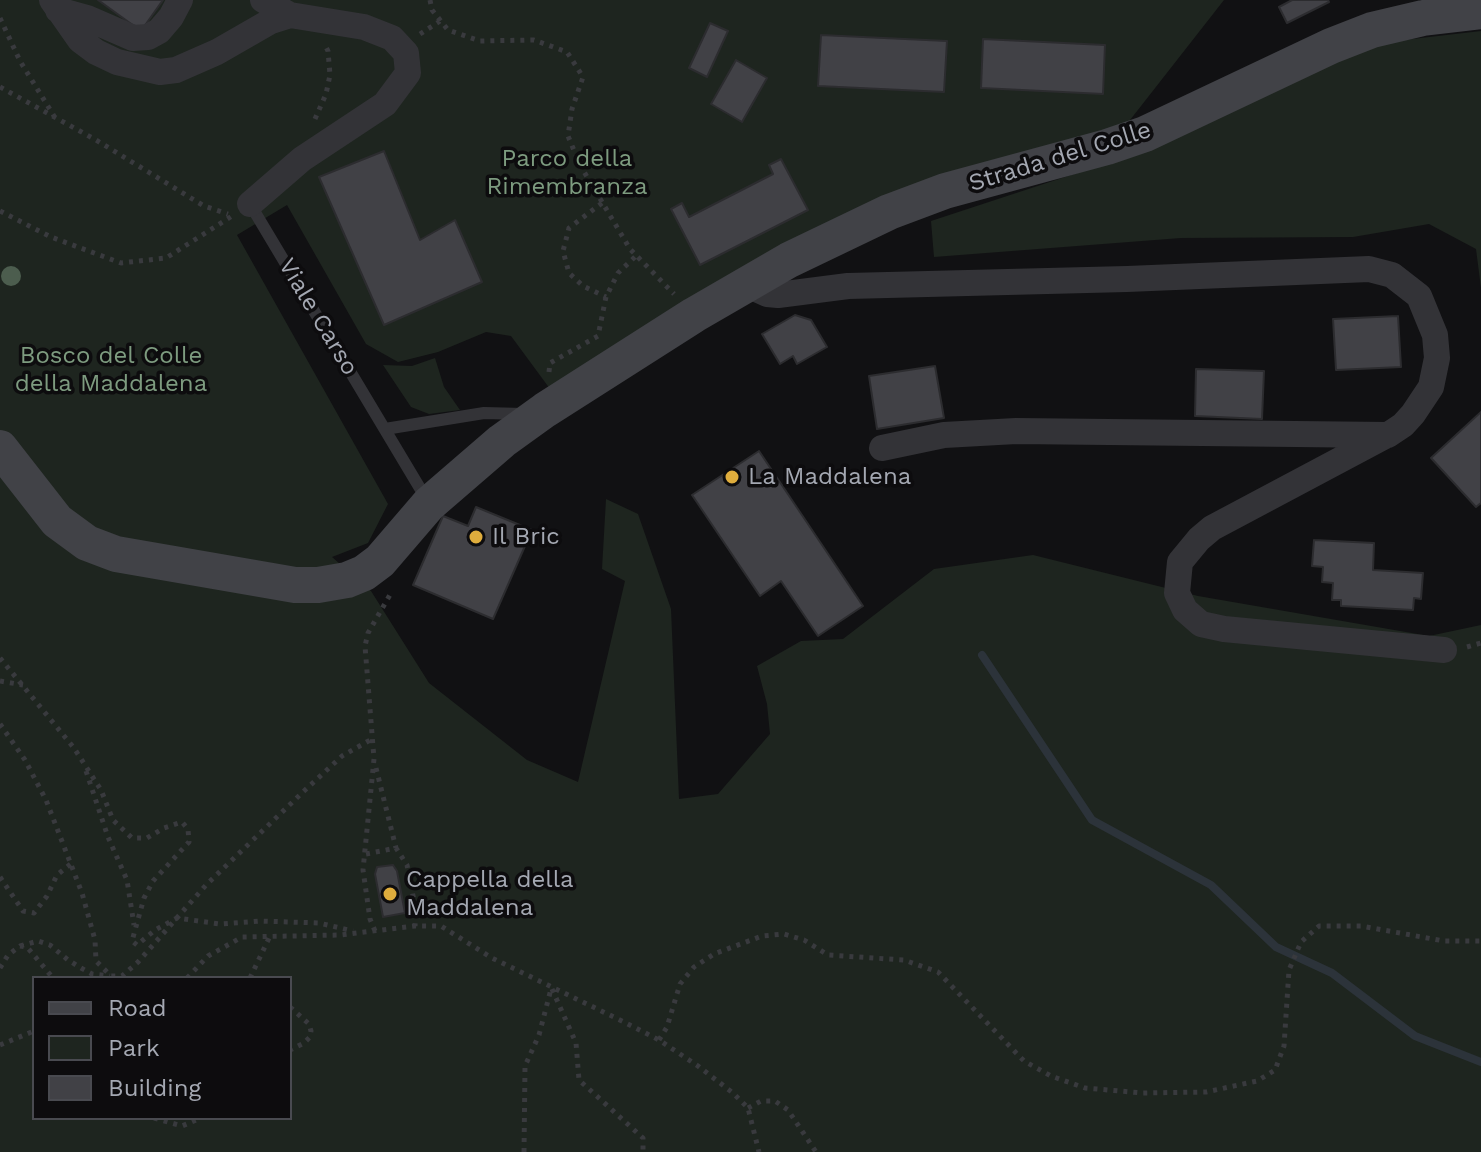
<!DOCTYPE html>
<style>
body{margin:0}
#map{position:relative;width:1481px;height:1152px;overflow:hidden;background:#111113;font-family:"Work Sans",sans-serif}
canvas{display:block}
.legend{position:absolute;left:32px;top:976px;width:260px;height:144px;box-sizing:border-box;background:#0d0c0e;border:2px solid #494a50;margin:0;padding:10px 14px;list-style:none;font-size:24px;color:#a4a8b2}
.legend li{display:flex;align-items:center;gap:16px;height:40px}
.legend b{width:40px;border:2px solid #494a50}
</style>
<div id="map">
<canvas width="1481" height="1152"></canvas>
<ul class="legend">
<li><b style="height:10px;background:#414247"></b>Road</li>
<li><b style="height:22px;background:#1e251f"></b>Park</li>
<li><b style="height:22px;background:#414146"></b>Building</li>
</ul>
</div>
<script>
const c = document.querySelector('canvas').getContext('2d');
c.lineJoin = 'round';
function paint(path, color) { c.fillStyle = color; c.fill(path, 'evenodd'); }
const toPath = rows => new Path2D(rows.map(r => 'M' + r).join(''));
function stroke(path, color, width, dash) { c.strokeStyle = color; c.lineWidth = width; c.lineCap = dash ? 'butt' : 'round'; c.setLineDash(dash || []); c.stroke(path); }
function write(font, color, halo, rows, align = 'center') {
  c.font = font + ' "Work Sans",sans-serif'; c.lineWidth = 7; c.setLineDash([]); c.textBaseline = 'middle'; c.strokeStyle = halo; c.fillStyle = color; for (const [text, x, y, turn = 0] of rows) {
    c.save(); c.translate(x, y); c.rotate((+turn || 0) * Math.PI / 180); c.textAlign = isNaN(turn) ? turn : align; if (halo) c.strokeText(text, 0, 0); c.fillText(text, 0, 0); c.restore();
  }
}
const green = toPath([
 [0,0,1224,0,1123,129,926,183,553,393,511,336,486,332,438,352,398,362,366,344,287,205,237,235,388,504,368,543,332,557,371,591,429,683,527,760,578,782,625,581,602,569,606,499,638,514,671,609,679,799,718,794,770,734,767,704,757,666,801,641,843,639,934,569,1033,555,1198,596,1429,636,1481,625,1481,1152,0,1152],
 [34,978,290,978,290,1118,34,1118],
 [1481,31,1481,288,1476,249,1429,224,1353,237,1181,238,934,257,931,221,1141,152,1369,44],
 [435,358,444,387,460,410,429,414,411,407,383,365,412,366]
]);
const stream = toPath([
 [982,655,1092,820,1211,885,1276,947,1332,973,1415,1036,1481,1062]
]);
const building = toPath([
 [98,0,163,0,141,31,98,0],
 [1292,0,1328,0,1329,2,1287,23,1279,7,1292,0],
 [710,23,728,31,707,77,689,68,710,23],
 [821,35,947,41,944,92,818,86,821,35],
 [983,39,1105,45,1103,94,981,88,983,39],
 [736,60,767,78,742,122,711,104,736,60],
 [384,151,420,240,455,220,482,282,384,325,319,177,384,151],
 [781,159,808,210,700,265,671,209,682,203,689,217,773,174,769,165,781,159],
 [795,315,811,320,827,347,797,364,793,356,780,364,762,334,795,315],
 [1398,316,1401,367,1336,370,1333,319,1398,316],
 [935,366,944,418,877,429,869,376,935,366],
 [1196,369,1264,371,1262,419,1195,416,1196,369],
 [1481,412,1481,503,1476,507,1431,458,1481,412],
 [759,451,863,606,818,636,781,581,760,596,692,495,759,451],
 [476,507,532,530,493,619,413,585,443,516,468,526,476,507],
 [1314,540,1374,543,1373,570,1423,573,1421,599,1414,598,1413,610,1341,606,1341,600,1332,600,1333,583,1322,582,1323,567,1312,566,1314,540],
 [393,865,397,871,405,913,383,917,375,874,377,867,393,865]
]);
const path = toPath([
 [430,0,432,10,448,30,480,41,534,40,567,52,583,77,572,109,568,136,580,165,630,249,674,294],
 [0,18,20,61,54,116],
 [420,34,440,21],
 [0,87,96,140,204,206,228,214],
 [315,119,326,94,330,75,328,51,325,45],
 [602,203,569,228,563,251,569,273,583,286,606,297],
 [0,211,51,237,121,263,166,258,232,216],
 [549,372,550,363,598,336,606,297,618,273,636,256],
 [1467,647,1481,643],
 [0,658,74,748,101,790,113,820,132,838,147,838,164,828,182,822,188,829,189,842,153,881,144,898,132,941,137,945,155,930,177,918,220,924,260,921,319,923,353,931],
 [0,681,23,685],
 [0,724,25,760,46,800,82,893,95,940,96,961,111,976,122,976,138,962,206,885,304,791,342,756,372,739],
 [376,768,396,848],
 [86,771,108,837,127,880,134,925],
 [366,854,396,848,407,865,416,911,415,926],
 [0,877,23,911,34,913,47,896,57,875,72,863],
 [375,931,370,919,363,870,374,759,365,646,368,633,391,593],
 [20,946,38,941,50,945,68,960,81,968,92,974,110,976],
 [0,968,8,955,20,946,27,947,53,978],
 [187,978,208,956,242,937,340,935,415,926,441,926,492,958,624,1022,659,1040,698,1066,733,1093,748,1108,759,1152],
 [250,978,270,936],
 [552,989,576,1043,579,1080,643,1138,643,1152],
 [290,1007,309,1024,311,1031,310,1037,304,1043,290,1050],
 [659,1040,667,1027,680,984,694,967,714,954,762,936,784,934,804,940,828,955,904,960,938,972,1024,1061,1051,1076,1085,1088,1143,1093,1206,1092,1257,1081,1275,1070,1284,1046,1289,970,1301,942,1319,926,1361,926,1444,941,1481,941],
 [0,1045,34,1031],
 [748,1108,761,1101,775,1101,788,1110,816,1152],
 [154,1118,182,1126,201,1118],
 [524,1152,525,1066,539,1035,551,989]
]);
const lane = toPath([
 [250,204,427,500],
 [385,429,484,413,524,414]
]);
const street = toPath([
 [52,0,80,40,96,52,117,62,160,72,176,70,217,52,271,21,290,15],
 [58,10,87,18,133,38,148,37,159,31,171,17,180,0],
 [250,204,302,159,385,104,408,73,406,53,392,38,364,27,290,15,263,0],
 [747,285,767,294,778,295,848,286,1127,279,1369,269,1392,275,1419,296,1435,335,1437,358,1431,387,1413,414,1403,425,1388,435,1016,431,944,435,882,448],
 [1385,436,1212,528,1199,539,1180,562,1177,593,1185,610,1201,624,1224,629,1444,650]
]);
const secondary = toPath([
 [0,448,57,521,87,543,116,554,295,585,318,585,347,580,364,573,380,561,429,504,502,441,545,410,694,315,789,260,889,212,945,191,1107,147,1145,134,1331,46,1372,30,1423,18,1481,11]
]);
const trees = [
 [11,276]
];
const markers = [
 [732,477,8,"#dfad3d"],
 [476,537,8,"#dfad3d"],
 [390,894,8,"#dfad3d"]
];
const streetNames = [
 ["Strada del Colle",1060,157,-17],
 ["Viale Carso",318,317,59]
];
const parkNames = [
 ["Parco della",567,159],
 ["Rimembranza",567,187],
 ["Bosco del Colle",111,356],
 ["della Maddalena",111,384]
];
const poiNames = [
 ["La Maddalena",748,477],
 ["Il Bric",492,537],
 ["Cappella della",406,880],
 ["Maddalena",406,908]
];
paint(green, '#1e251f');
stroke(stream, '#2c333a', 8);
paint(building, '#414146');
stroke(building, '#2c2c2f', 2);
stroke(path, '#393a3e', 5, [4, 6]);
stroke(lane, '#333337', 12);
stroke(street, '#333337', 26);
stroke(secondary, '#414247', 36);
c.fillStyle = '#4c5d4e';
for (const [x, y] of trees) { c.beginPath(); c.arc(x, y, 10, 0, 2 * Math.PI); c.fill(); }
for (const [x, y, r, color] of markers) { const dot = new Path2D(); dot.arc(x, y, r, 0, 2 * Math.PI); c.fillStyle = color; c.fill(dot); stroke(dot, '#0d0c0e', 3); }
write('24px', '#a4a8b2', '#0d0c0e', streetNames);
write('24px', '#7d9b7f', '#0d0c0e', parkNames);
write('24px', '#a4a8b2', '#0d0c0e', poiNames, 'left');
</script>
